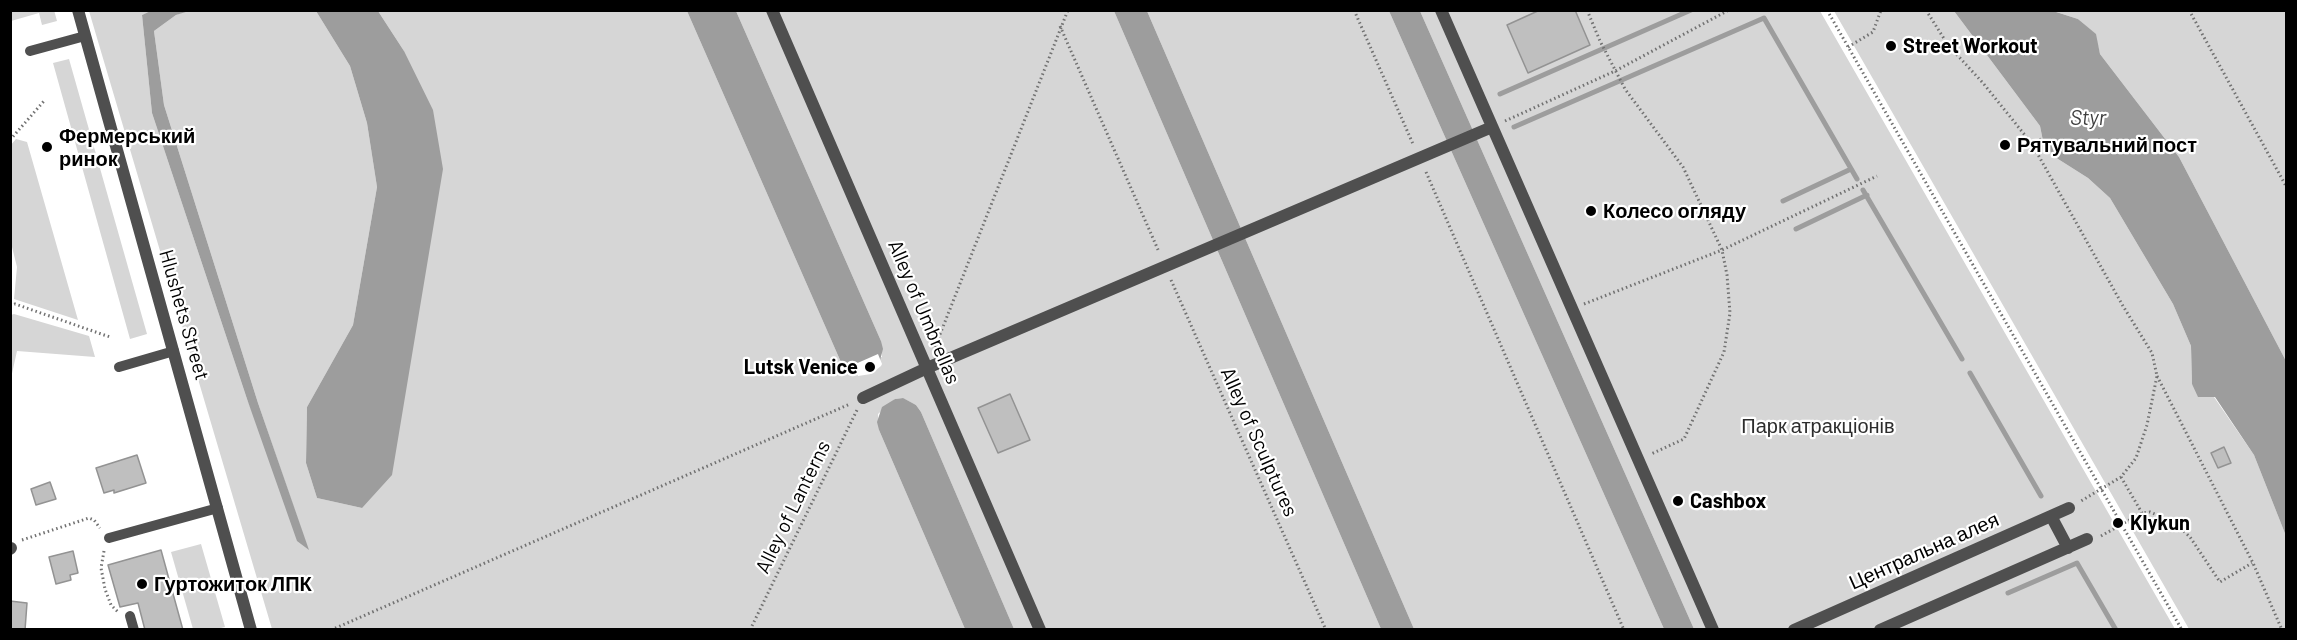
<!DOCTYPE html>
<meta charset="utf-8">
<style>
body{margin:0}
#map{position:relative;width:2297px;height:640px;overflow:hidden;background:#fff;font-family:Barlow,sans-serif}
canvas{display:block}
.frame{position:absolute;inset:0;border:12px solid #000;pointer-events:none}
</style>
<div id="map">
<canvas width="2297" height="640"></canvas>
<div class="frame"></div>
</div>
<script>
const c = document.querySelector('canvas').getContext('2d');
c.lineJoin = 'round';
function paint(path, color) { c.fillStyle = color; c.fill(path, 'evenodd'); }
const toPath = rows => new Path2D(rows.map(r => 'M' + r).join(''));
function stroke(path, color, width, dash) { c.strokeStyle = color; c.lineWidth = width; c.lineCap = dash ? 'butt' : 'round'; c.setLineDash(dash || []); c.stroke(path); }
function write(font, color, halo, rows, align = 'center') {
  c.font = font + ' Barlow,sans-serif'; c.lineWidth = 4.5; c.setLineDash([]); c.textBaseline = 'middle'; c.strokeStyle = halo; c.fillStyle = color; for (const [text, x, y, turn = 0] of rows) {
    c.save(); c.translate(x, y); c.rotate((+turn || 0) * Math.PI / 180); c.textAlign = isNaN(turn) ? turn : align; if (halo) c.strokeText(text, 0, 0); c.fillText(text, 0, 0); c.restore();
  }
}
const green = toPath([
 [54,10,57,21,42,25,39,13,11,21,11,11],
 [189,10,316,11,350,66,367,123,377,187,353,325,307,407,306,463,317,498,362,508,404,51,378,11,687,11,840,360,882,357,881,341,736,11,1114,11,1381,629,1014,629,921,412,916,405,902,398,895,399,878,414,879,430,965,629,272,629,89,11,153,11,142,15,152,113,247,399,308,549,258,403,164,105,154,31,176,15],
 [1147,11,1389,11,1664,629,1414,629],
 [1420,11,1820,11,2175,629,1694,629],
 [1834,11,1954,11,2040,126,2044,146,2058,159,2088,178,2110,198,2173,304,2191,346,2192,384,2214,397,2254,455,2286,536,2286,629,2189,629],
 [2053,11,2286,11,2286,361,2179,157,2100,54,2095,34,2078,19],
 [69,59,147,334,130,339,53,63],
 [16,139,27,142,78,320,14,299,17,267,11,243,10,146],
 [14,314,89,336,95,357,17,351,11,378,11,315],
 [201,544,225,627,217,629,193,629,171,552]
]);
const water = toPath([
 [153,10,189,11,176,15,154,31,164,105,258,403,309,550,297,541,247,399,152,113,142,15],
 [316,11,378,11,404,51,433,110,443,169,392,475,362,508,317,498,306,463,307,407,353,325,377,187,367,123,350,66],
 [687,11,736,11,881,341,883,349,879,364,858,373,850,371,840,360],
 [1114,11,1147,11,1414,629,1381,629],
 [1389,11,1420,11,1694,629,1664,629],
 [1954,11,2053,11,2078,19,2096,34,2100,54,2179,157,2286,361,2286,536,2254,455,2215,397,2198,397,2192,384,2191,346,2173,304,2110,198,2088,178,2058,159,2044,146,2040,126],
 [903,398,916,405,921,412,1014,629,965,629,879,430,877,422,882,407,895,399]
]);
const pier = toPath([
 [878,354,882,364,881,366,871,374,858,376,853,365]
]);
const stream = toPath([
 [1500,94,1691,10],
 [1514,127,1764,18,1857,179],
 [1863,190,1962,359],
 [1783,201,1851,169],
 [1796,229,1867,195],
 [1970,373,2041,496],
 [2008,593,2077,563,2116,630]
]);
const building = toPath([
 [1540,10,1575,10,1590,45,1528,73,1507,25,1540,10],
 [1010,394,1030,440,998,453,978,408,1010,394],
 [2224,447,2231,463,2218,468,2211,453,2224,447],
 [137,455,146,483,114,493,114,490,104,493,96,468,137,455],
 [50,482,56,499,36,505,31,489,50,482],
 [161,550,183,630,145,630,138,603,120,607,108,565,161,550],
 [73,551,78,573,70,575,71,580,56,584,49,557,73,551],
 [10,601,27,603,25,630,10,630,10,601]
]);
const path = toPath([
 [1354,10,1413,144],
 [1587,10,1600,41,1625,89,1683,167,1722,250,1727,275,1730,313,1724,352,1684,439,1651,454],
 [1827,10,2182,630],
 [1926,10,1948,45,1983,83,2032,144,2123,306,2152,353,2157,376,2147,425,2136,458,2121,477,2081,501],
 [2189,10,2286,186],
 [1060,26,1159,252],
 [1848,47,1873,32,1881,10],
 [1505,121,1615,71,1729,10],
 [10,140,44,101],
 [2032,144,2041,139],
 [1426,172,1624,630],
 [1171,280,1326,630],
 [1584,304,1722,250,1877,176],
 [10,306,15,304,110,337],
 [935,347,1068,10],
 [2157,376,2253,563,2282,630],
 [2121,477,2142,513],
 [2101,536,2142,513,2150,512,2174,522,2190,537,2220,582,2252,563],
 [22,540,89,518,94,520,100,528],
 [104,551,101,568,105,589,111,605,118,612],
 [331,630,850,404],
 [750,630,857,410]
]);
const service = toPath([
 [30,51,85,36],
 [119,367,174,351],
 [109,538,218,508],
 [130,616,134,630]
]);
const pedestrian = toPath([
 [772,10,1040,630],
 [1441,10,1713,630],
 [863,398,927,368,1492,127],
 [2051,516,2068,548],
 [1794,630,2069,508],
 [1880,630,2087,539]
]);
const minor = toPath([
 [10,549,11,548]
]);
const tertiary = toPath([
 [78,10,251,630]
]);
const markers = [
 [1891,46,6,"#000"],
 [2005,145,6,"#000"],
 [47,147,6,"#000"],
 [1591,211,6,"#000"],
 [870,367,6,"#000"],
 [1678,501,6,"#000"],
 [2118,523,6,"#000"],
 [142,584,6,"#000"]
];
const poiNames = [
 ["Street Workout",1903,46],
 ["Фермерський",59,136],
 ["ринок",59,159],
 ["Рятувальний пост",2017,145],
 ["Колесо огляду",1603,211],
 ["Lutsk Venice",858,367,"right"],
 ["Cashbox",1690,501],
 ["Klykun",2130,523],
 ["Гуртожиток ЛПК",154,584]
];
const streetNames = [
 ["Alley of Umbrellas",924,312,67],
 ["Hlushets Street",184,315,74],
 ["Alley of Sculptures",1259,442,66],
 ["Alley of Lanterns",793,507,-64],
 ["Центральна алея",1924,551,-24]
];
const parkNames = [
 ["Парк атракціонів",1818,426]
];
const waterNames = [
 ["Styr",2088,118]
];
paint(green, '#d6d6d6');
paint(water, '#9d9d9d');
paint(pier, '#fff');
stroke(stream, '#9d9d9d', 5);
paint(building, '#bfbfbf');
stroke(building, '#939393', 1.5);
stroke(path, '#717171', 3, [1.5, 3]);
stroke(service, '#4f4f4f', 10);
stroke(pedestrian, '#4f4f4f', 12);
stroke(minor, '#4f4f4f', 12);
stroke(tertiary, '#4f4f4f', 12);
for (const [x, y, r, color] of markers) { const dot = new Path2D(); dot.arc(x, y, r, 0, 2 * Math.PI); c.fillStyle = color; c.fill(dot); stroke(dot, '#fff', 2); }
write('bold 20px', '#000', '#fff', poiNames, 'left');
write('20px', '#000', '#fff', streetNames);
write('20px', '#2d2d2d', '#fff', parkNames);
write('italic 21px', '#3e3e3e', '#fff', waterNames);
</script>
